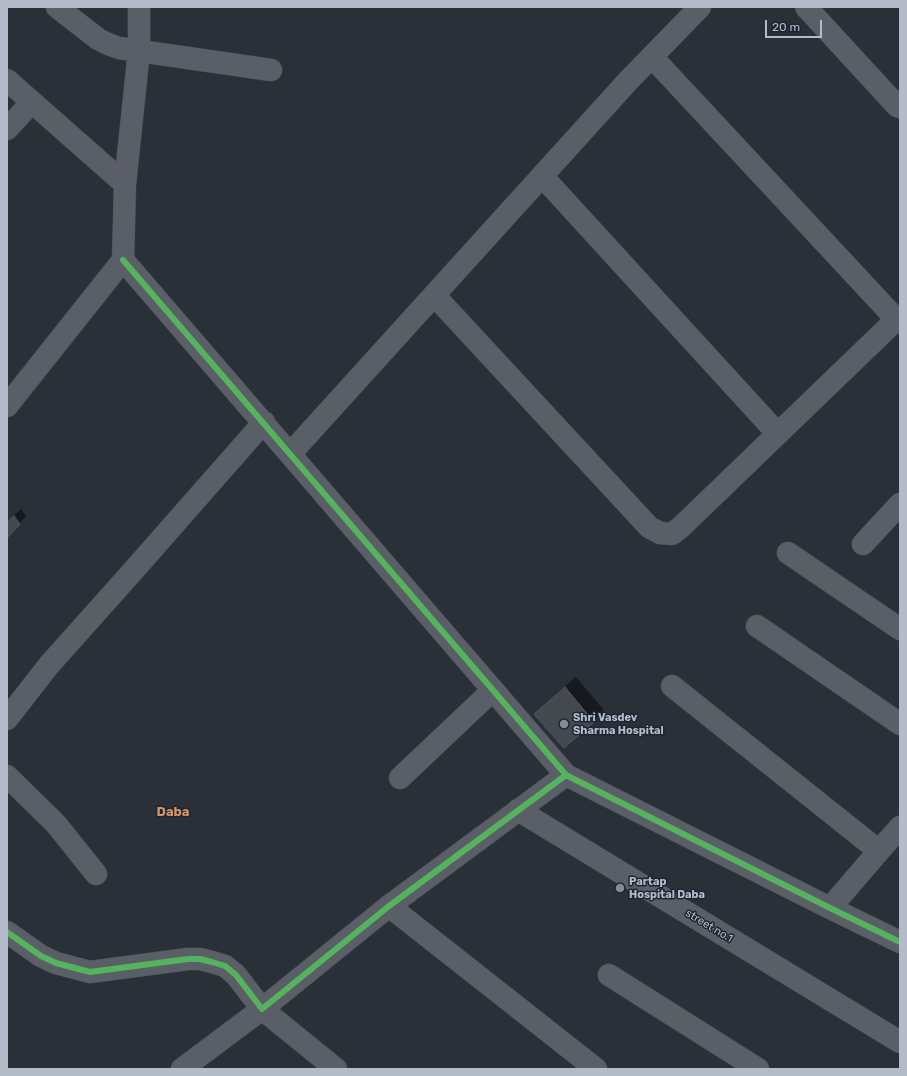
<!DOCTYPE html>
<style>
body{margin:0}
#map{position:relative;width:907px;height:1076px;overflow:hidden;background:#2a3038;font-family:Rubik,sans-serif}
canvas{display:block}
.frame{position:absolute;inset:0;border:8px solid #b4bcc9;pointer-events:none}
.scale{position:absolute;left:765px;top:20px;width:57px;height:18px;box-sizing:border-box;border:2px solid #b4bcc9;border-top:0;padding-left:5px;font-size:12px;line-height:14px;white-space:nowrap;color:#b4bcc9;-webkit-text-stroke:3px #1d2633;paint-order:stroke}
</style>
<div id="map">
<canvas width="907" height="1076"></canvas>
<div class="frame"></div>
<div class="scale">20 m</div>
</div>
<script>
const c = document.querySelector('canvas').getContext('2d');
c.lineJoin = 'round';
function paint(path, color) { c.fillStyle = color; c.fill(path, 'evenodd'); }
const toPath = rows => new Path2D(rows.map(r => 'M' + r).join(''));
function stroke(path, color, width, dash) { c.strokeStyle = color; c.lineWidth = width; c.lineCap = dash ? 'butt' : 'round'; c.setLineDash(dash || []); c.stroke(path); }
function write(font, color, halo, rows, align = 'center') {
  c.font = font + ' Rubik,sans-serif'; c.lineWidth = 3; c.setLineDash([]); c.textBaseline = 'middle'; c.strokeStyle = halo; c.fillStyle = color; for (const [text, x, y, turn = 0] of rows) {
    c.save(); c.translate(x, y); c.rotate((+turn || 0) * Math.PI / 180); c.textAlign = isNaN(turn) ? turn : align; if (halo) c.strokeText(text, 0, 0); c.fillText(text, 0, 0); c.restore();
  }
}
const shadow = toPath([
 [21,509,26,516,7,538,7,522],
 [576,677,604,710,593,721,564,747,546,703]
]);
const building = toPath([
 [14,516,20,524,7,538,7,522,14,516],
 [565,687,594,722,564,748,534,714,565,687]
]);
const minor = toPath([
 [57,7,98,39,108,44,119,48,271,70],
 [806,7,897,106,900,107],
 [652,57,897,320],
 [7,80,125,184],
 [7,129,32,102],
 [542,176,778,434],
 [123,260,566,775,830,908,900,942],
 [434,295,649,527,660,533,672,534,681,527,900,316],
 [7,406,123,260,125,184,139,51,139,7],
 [290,454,628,81,700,7],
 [863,544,900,504],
 [788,553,900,629],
 [757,626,900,724],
 [672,686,879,851],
 [7,719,49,665,133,571,264,422],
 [7,776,56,824,96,874],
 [400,778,493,690],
 [518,810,900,1042],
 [389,906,596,1069],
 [830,908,879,851,900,827],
 [7,932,41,956,56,963,90,972,188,959,200,959,212,962,225,966,236,975,262,1009,389,906,566,775],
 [609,975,758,1069],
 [182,1069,262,1009,336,1069]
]);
const cycleway = toPath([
 [123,260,566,775,830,908,900,942],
 [7,932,41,956,56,963,90,972,188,959,200,959,212,962,225,966,236,975,262,1009,389,906,566,775]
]);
const markers = [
 [564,724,5,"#848b96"],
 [620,888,5,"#848b96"]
];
const poiNames = [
 ["Shri Vasdev",573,718],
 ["Sharma Hospital",573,731],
 ["Partap",629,882],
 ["Hospital Daba",629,895]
];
const streetNames = [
 ["street no.1",709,926,31]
];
const quarterNames = [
 ["Daba",173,812]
];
paint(shadow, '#0007');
paint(building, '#444950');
stroke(building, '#52575f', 1);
stroke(minor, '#484c53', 23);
stroke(minor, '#5a5e66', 22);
stroke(cycleway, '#56b35d', 6);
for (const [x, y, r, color] of markers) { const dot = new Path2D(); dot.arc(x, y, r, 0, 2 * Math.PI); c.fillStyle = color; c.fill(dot); stroke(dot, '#1d2633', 1.5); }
write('bold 11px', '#b4bcc9', '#1d2633', poiNames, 'left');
write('11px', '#b4bcc9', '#1d2633', streetNames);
write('bold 13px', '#d59563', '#1d2633', quarterNames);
</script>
